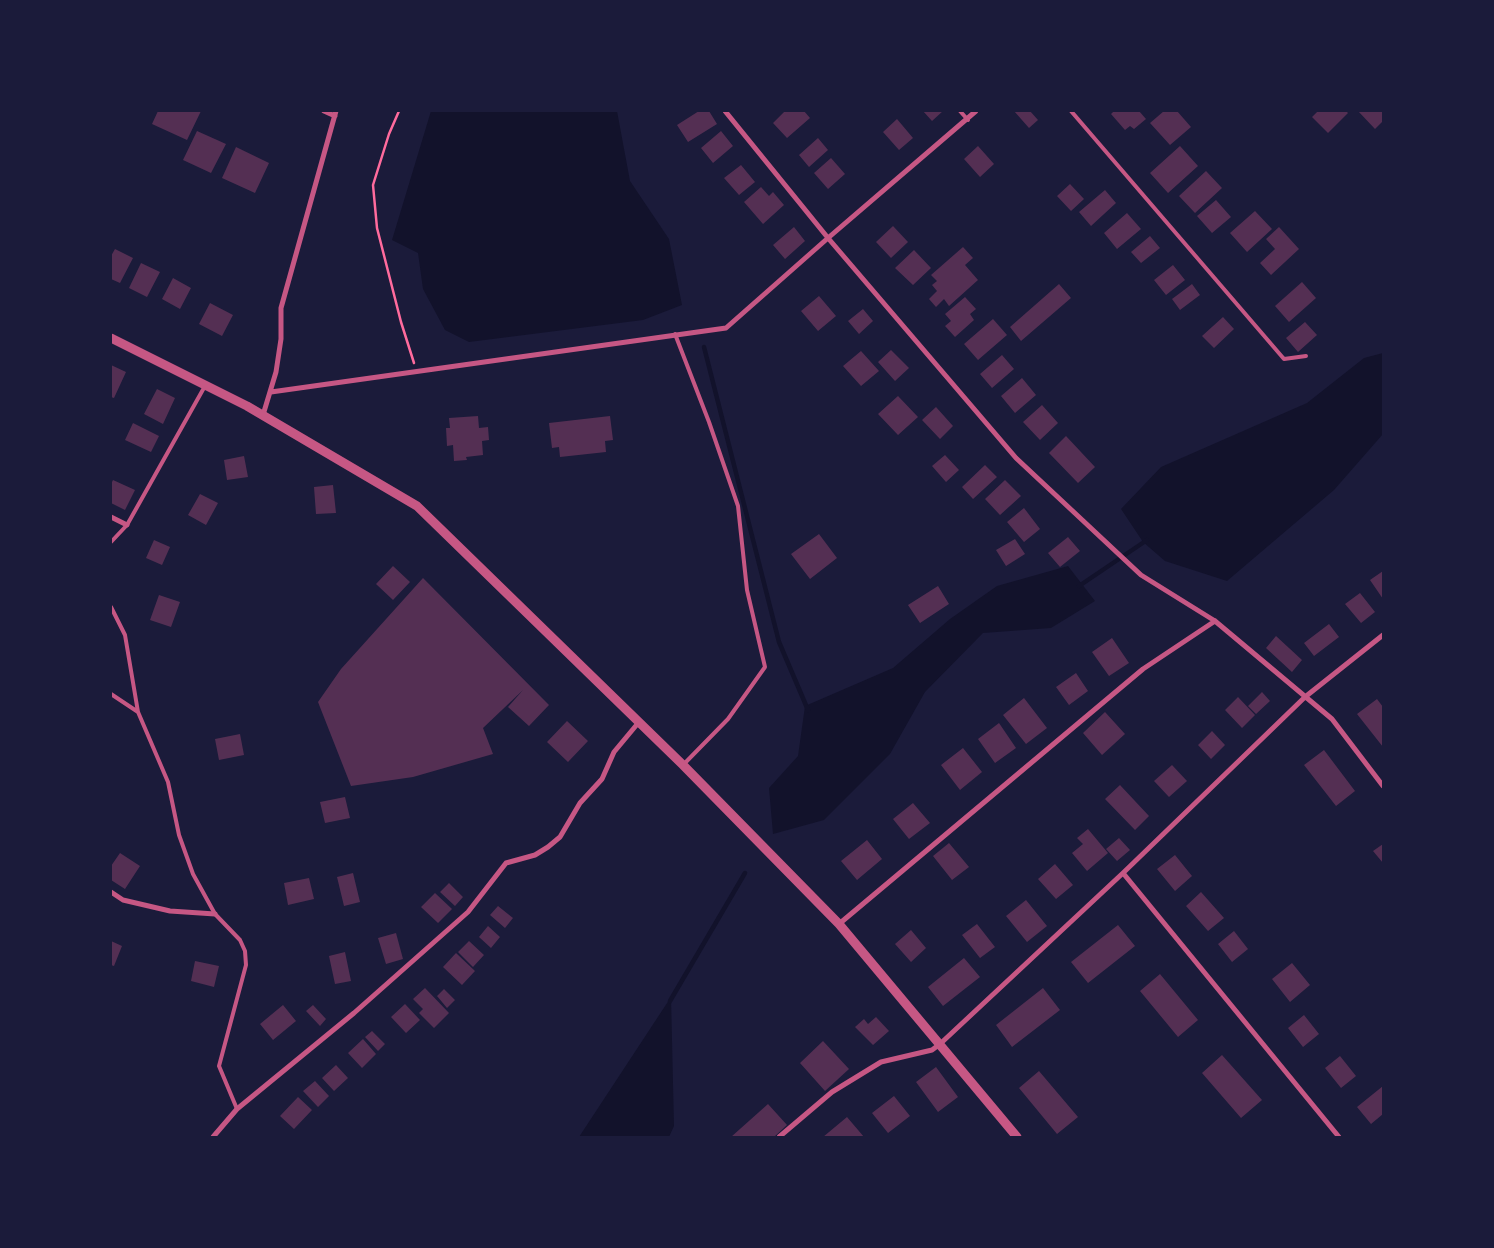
<!DOCTYPE html>
<style>
body{margin:0}
#map{position:relative;width:1494px;height:1248px;overflow:hidden;background:#1b1b3a;font-family:Mulish,sans-serif}
canvas{display:block}
.frame{position:absolute;inset:0;border:112px solid #1b1b3a;pointer-events:none}
</style>
<div id="map">
<canvas width="1494" height="1248"></canvas>
<div class="frame"></div>
</div>
<script>
const c = document.querySelector('canvas').getContext('2d');
c.lineJoin = 'round';
function paint(path, color) { c.fillStyle = color; c.fill(path, 'evenodd'); }
const toPath = rows => new Path2D(rows.map(r => 'M' + r).join(''));
function stroke(path, color, width, dash) { c.strokeStyle = color; c.lineWidth = width; c.lineCap = dash ? 'butt' : 'round'; c.setLineDash(dash || []); c.stroke(path); }
const water = toPath([
 [431,111,617,111,630,181,669,239,682,305,643,320,469,342,445,330,423,289,418,253,392,240],
 [1383,353,1383,434,1334,490,1227,581,1165,561,1143,542,1121,509,1161,467,1307,403,1364,358],
 [1068,566,1095,601,1051,628,983,633,925,692,890,754,824,820,773,834,769,788,798,756,805,706,893,668,950,619,997,586],
 [671,997,674,1126,669,1137,579,1137]
]);
const stream = toPath([
 [704,347,779,642,808,710],
 [1079,586,1147,540],
 [670,1001,745,873]
]);
const building = toPath([
 [158,111,201,111,187,140,152,124],
 [699,111,709,111,717,124,688,142,677,125],
 [785,111,804,111,810,118,787,138,773,123],
 [923,111,943,111,932,121],
 [1014,111,1030,111,1038,120,1029,128],
 [1114,111,1139,111,1146,119,1134,129,1130,126,1125,130,1111,114],
 [1164,111,1177,111,1191,127,1170,145,1150,123],
 [1318,111,1346,111,1348,113,1328,133,1312,117],
 [1358,111,1383,111,1383,121,1375,129],
 [897,119,913,138,899,150,883,132],
 [197,131,226,144,211,173,183,160],
 [721,131,733,146,713,163,701,148],
 [818,138,828,150,809,167,799,155],
 [978,146,994,164,980,177,964,159],
 [1180,146,1198,166,1168,193,1150,173],
 [236,147,269,163,255,193,222,178],
 [831,158,845,174,828,189,814,173],
 [741,165,755,182,739,195,724,178],
 [1206,171,1222,188,1195,213,1179,196],
 [1070,184,1084,199,1071,211,1057,196],
 [761,187,769,196,773,192,784,205,763,224,744,202],
 [1105,190,1116,203,1091,226,1079,212],
 [1216,200,1231,217,1212,233,1197,216],
 [1255,211,1272,229,1247,252,1230,233],
 [1127,213,1141,229,1117,249,1104,233],
 [893,226,908,242,891,258,876,242],
 [794,227,805,241,785,259,773,245],
 [1279,227,1299,249,1271,275,1260,263,1275,249,1266,239],
 [1150,236,1160,248,1141,263,1131,252],
 [963,247,973,258,965,265,978,280,949,306,944,299,936,307,929,299,937,291,932,285,937,281,931,275],
 [115,249,133,258,120,283,111,279,111,256],
 [914,250,931,268,913,285,895,268],
 [141,263,160,272,147,297,129,288],
 [1173,265,1185,280,1166,295,1154,280],
 [173,278,191,288,180,309,162,299],
 [1302,282,1316,298,1289,322,1275,306],
 [1059,284,1071,298,1021,341,1010,327],
 [1192,284,1200,295,1180,310,1172,299],
 [819,296,836,316,818,331,801,311],
 [965,297,976,309,970,314,974,320,955,337,945,326,951,321,945,314],
 [210,303,233,315,222,336,199,324],
 [863,309,873,321,859,334,848,321],
 [1223,317,1234,329,1214,348,1202,336],
 [993,319,1007,335,978,360,964,344],
 [1305,322,1317,335,1298,352,1286,338],
 [891,350,909,368,895,381,878,362],
 [861,351,879,371,861,386,843,366],
 [1002,355,1014,369,992,388,980,374],
 [111,365,126,372,114,398,111,397],
 [1022,378,1036,395,1015,413,1001,396],
 [157,389,175,398,163,424,144,414],
 [898,396,918,417,898,435,878,414],
 [1042,405,1058,423,1040,440,1023,422],
 [936,407,953,426,940,439,922,420],
 [478,416,479,428,488,427,489,440,482,441,483,455,466,457,467,460,454,461,453,445,447,446,446,428,450,428,449,418],
 [610,416,613,440,605,441,606,452,560,457,559,447,552,448,549,423],
 [133,423,159,436,151,452,125,440],
 [1066,436,1095,467,1078,483,1049,453],
 [945,455,959,470,946,482,932,466],
 [244,456,248,477,227,480,224,460],
 [985,465,997,477,973,499,962,487],
 [113,480,135,490,125,510,111,503,111,484],
 [1005,480,1021,496,1000,515,985,499],
 [333,485,336,513,316,514,314,487],
 [200,494,218,503,206,525,188,515],
 [1024,508,1040,529,1024,542,1007,522],
 [819,534,837,558,810,579,791,554],
 [1068,537,1080,551,1060,567,1048,553],
 [1015,539,1025,554,1006,566,996,550],
 [154,540,170,547,162,565,146,558],
 [393,566,410,582,393,600,376,584],
 [1383,571,1383,599,1370,580],
 [423,578,549,705,529,726,508,707,523,690,483,728,493,754,413,777,351,786,318,702,341,669],
 [938,586,949,604,920,623,908,605],
 [1360,593,1375,612,1361,623,1345,604],
 [159,595,180,602,171,627,150,620],
 [1329,624,1339,637,1314,656,1304,643],
 [1276,636,1302,660,1292,672,1266,648],
 [1112,638,1129,663,1109,676,1092,652],
 [1076,673,1088,691,1069,705,1056,687],
 [1262,692,1270,701,1256,714,1248,706],
 [1238,697,1255,715,1242,728,1225,710],
 [1024,698,1047,728,1026,744,1003,715],
 [1377,699,1383,707,1383,747,1357,714],
 [1105,712,1125,734,1102,755,1083,733],
 [567,721,588,741,568,762,547,742],
 [999,723,1016,748,995,763,978,739],
 [1212,731,1225,745,1211,759,1198,745],
 [240,734,244,755,219,760,215,739],
 [963,748,982,772,960,790,941,765],
 [1324,750,1355,791,1336,806,1304,765],
 [1172,765,1187,781,1169,797,1154,781],
 [1120,785,1149,816,1135,830,1105,799],
 [345,797,350,818,325,823,320,802],
 [913,803,930,823,909,839,893,819],
 [1088,829,1108,853,1087,871,1072,853,1083,844,1077,838],
 [1119,838,1130,850,1117,861,1106,849],
 [867,840,882,859,857,880,841,861],
 [949,843,969,867,952,880,933,856],
 [1383,844,1383,863,1373,851],
 [120,853,140,866,125,889,111,880,111,866],
 [1175,855,1192,876,1175,891,1157,869],
 [1055,864,1073,885,1056,899,1038,879],
 [353,873,360,902,344,906,337,877],
 [309,878,314,899,288,905,284,883],
 [449,883,463,897,455,906,440,892],
 [1201,892,1224,918,1208,931,1186,906],
 [435,893,452,909,438,923,421,907],
 [1026,900,1047,926,1027,942,1006,916],
 [498,906,513,918,505,928,490,915],
 [977,924,995,947,980,958,962,935],
 [1118,925,1135,946,1088,983,1071,962],
 [488,926,500,937,491,948,479,937],
 [911,930,926,948,911,962,895,944],
 [1234,931,1248,949,1232,962,1218,944],
 [396,933,403,959,386,964,378,938],
 [111,941,122,946,114,966,111,965],
 [469,941,484,955,473,967,458,952],
 [345,952,351,981,335,984,329,956],
 [456,953,475,971,462,985,443,967],
 [964,958,980,977,943,1006,928,987],
 [195,961,219,966,214,987,191,981],
 [1292,963,1310,985,1290,1002,1272,979],
 [1160,974,1198,1020,1178,1037,1140,991],
 [425,988,449,1013,434,1028,419,1013,423,1009,413,999],
 [1043,988,1060,1010,1012,1047,996,1025],
 [444,989,455,1000,447,1008,437,996],
 [405,1004,420,1020,406,1033,391,1017],
 [283,1005,296,1021,273,1040,260,1024],
 [313,1005,326,1019,320,1026,306,1011],
 [1304,1015,1319,1034,1303,1047,1288,1028],
 [876,1017,889,1031,873,1045,855,1027,864,1019,868,1024],
 [372,1031,385,1044,378,1051,365,1037],
 [363,1039,376,1054,362,1068,348,1053],
 [823,1041,849,1069,825,1091,800,1063],
 [1222,1055,1262,1100,1241,1118,1202,1073],
 [1340,1056,1356,1076,1341,1088,1325,1068],
 [336,1065,348,1078,334,1091,322,1078],
 [936,1067,958,1097,938,1112,916,1082],
 [1039,1071,1078,1117,1057,1134,1019,1088],
 [315,1081,329,1096,318,1107,303,1091],
 [1383,1086,1383,1114,1371,1124,1357,1107],
 [894,1096,910,1116,888,1133,872,1113],
 [298,1097,312,1110,294,1129,280,1116],
 [768,1104,787,1125,774,1137,731,1137],
 [847,1117,864,1137,823,1137]
]);
const path = toPath([
 [399,111,389,134,373,185,377,228,401,322,414,363]
]);
const service = toPath([
 [960,111,968,120],
 [1071,111,1284,359,1306,356],
 [675,334,709,422,738,506,747,590,765,667,728,719,683,765],
 [111,542,127,525,205,386],
 [111,607,125,635,138,712,168,782,179,835,193,874,215,914,240,940,245,951,246,965,219,1066,237,1109],
 [111,694,138,712]
]);
const minor = toPath([
 [324,111,335,116],
 [725,111,828,238,1016,458,1141,575,1215,621,1332,719,1383,786],
 [271,392,726,328,828,238,976,111],
 [263,415,276,372,281,339,281,308,336,111],
 [111,517,127,525],
 [1123,873,1339,1137],
 [111,892,123,900,170,911,215,914],
 [839,924,1143,669,1215,621],
 [213,1137,237,1109,354,1013,468,912,506,863,535,855,548,847,560,837,580,803,602,779,614,752,639,722],
 [779,1137,832,1092,881,1062,932,1050,940,1044,1123,873,1305,697,1383,635]
]);
const tertiary = toPath([
 [111,338,247,406,417,506,683,765,839,924,1017,1137]
]);
paint(water, '#12122b');
stroke(stream, '#12122b', 4.5);
paint(building, '#542f53');
stroke(path, '#ff6b9d', 2.5);
stroke(service, '#c65784', 4);
stroke(minor, '#c65784', 5);
stroke(tertiary, '#c65784', 9);
</script>
